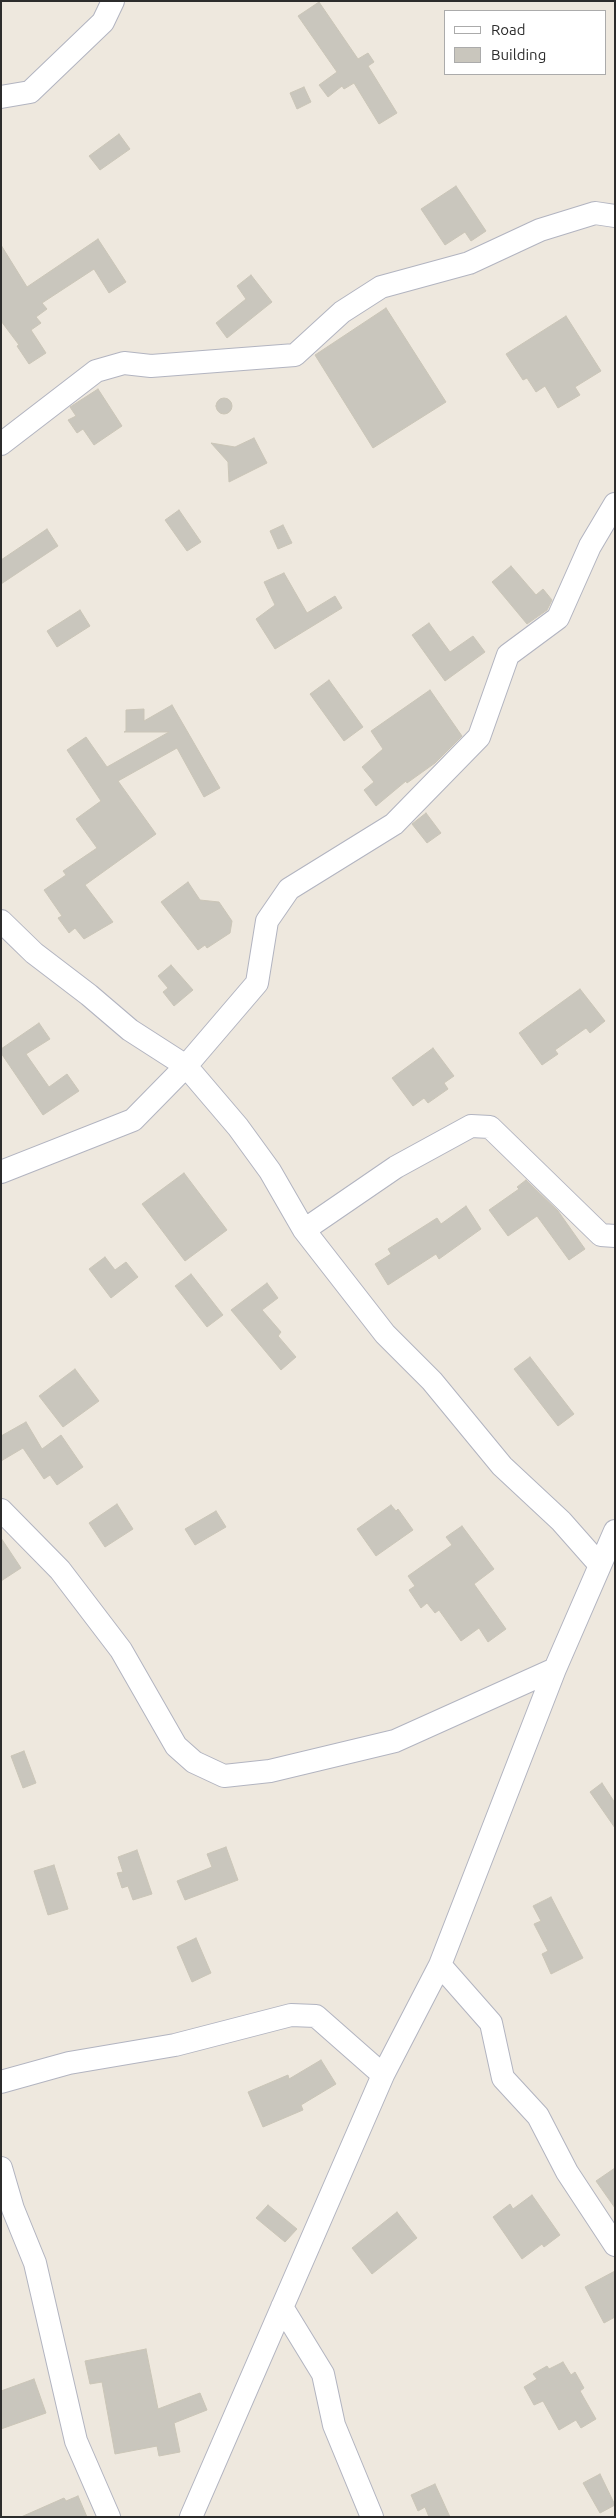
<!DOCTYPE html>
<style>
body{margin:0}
#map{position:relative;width:616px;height:2518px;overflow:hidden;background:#eee8de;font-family:Ubuntu,sans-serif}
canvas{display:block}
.frame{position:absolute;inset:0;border:2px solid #2c2c2c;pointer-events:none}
.legend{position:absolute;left:444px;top:10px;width:162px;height:65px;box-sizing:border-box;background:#fff;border:1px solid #ababab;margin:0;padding:6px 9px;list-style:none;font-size:15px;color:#2c2c2c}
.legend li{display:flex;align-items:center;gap:10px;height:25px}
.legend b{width:25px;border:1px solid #ababab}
</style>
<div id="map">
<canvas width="616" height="2518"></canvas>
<div class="frame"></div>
<ul class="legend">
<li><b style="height:6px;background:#fff"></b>Road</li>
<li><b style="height:14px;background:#c9c6bd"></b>Building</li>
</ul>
</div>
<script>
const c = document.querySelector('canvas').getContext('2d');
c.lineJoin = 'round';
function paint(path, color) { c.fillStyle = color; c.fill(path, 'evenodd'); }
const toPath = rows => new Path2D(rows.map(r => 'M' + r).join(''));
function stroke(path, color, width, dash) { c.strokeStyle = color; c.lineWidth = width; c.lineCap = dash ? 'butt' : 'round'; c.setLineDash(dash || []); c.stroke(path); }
const building = toPath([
 [319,2,358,59,368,53,374,62,368,66,397,113,379,124,354,83,344,89,342,86,328,97,319,85,337,72,298,16,319,2],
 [304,87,311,102,297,109,290,93,304,87],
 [119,134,130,149,100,170,89,156,119,134],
 [456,186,486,231,471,241,465,232,445,245,421,209,456,186],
 [98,239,126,282,109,293,94,269,42,303,47,309,36,317,41,323,31,330,46,353,29,364,17,346,19,345,1,321,1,245,27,287,98,239],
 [251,275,272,302,227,338,216,323,246,299,237,286,251,275],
 [386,308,446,402,373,448,315,355,386,308],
 [566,316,601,371,575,387,580,395,558,408,545,386,536,392,527,378,523,380,506,354,566,316],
 [98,389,122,426,94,445,83,429,77,433,68,420,76,416,70,407,98,389],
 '216 406a8 8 0 1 1 16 0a8 8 0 1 1-16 0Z',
 [254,438,267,463,229,482,228,462,211,443,235,447,254,438],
 [179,510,201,542,187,551,165,520,179,510],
 [283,525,292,543,278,549,270,531,283,525],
 [47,529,58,546,1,584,1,560,47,529],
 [511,566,536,595,543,589,552,600,547,610,527,624,492,582,511,566],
 [284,573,307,613,335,596,342,608,275,649,256,619,275,605,264,582,284,573],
 [80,610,90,626,57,647,47,631,80,610],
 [429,623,450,652,473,636,485,652,445,681,412,635,429,623],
 [329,680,363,727,344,741,310,694,329,680],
 [430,690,462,736,435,763,407,783,406,781,376,806,364,790,374,782,362,767,383,749,371,731,430,690],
 [172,705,220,788,204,797,177,748,118,781,156,834,85,885,113,922,84,939,75,928,69,933,58,918,62,916,44,890,66,875,63,871,97,848,76,819,101,801,67,750,86,737,107,767,169,732,124,732,126,731,126,710,144,709,144,721,172,705],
 [426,813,441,833,427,843,412,824,426,813],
 [188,882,200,900,219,902,232,921,230,933,207,948,205,945,198,950,161,902,188,882],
 [171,965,193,990,174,1006,163,992,168,988,158,976,171,965],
 [580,989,605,1021,590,1033,586,1028,555,1050,558,1054,542,1065,519,1033,580,989],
 [39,1023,50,1039,26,1054,49,1087,67,1074,79,1091,43,1115,1,1053,1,1049,39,1023],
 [433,1048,454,1076,444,1083,448,1089,428,1103,424,1098,413,1106,392,1078,433,1048],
 [184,1173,227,1230,185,1261,142,1204,184,1173],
 [526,1180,558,1211,585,1249,569,1260,537,1216,508,1236,489,1210,519,1189,517,1187,526,1180],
 [466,1206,481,1229,439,1259,436,1254,388,1285,375,1264,391,1254,388,1249,437,1218,441,1224,466,1206],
 [105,1257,115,1270,126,1262,138,1277,111,1298,89,1269,105,1257],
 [191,1274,223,1315,207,1327,175,1286,191,1274],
 [267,1283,278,1298,262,1310,281,1332,278,1336,296,1357,281,1370,231,1310,267,1283],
 [530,1357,574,1414,558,1426,514,1369,530,1357],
 [75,1369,99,1401,63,1427,39,1396,75,1369],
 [26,1422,42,1449,61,1435,83,1467,57,1485,50,1475,44,1479,23,1448,1,1461,1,1436,26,1422],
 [117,1504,133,1529,105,1547,89,1523,117,1504],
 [391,1505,396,1511,398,1509,413,1530,376,1556,357,1529,391,1505],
 [216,1511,226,1527,195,1545,185,1529,216,1511],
 [462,1526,494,1569,474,1584,506,1629,488,1642,479,1628,461,1641,439,1610,435,1613,427,1603,421,1608,409,1590,415,1586,408,1576,452,1545,446,1537,462,1526],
 [1,1538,21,1568,1,1581,1,1538],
 [24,1751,36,1783,23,1788,11,1756,24,1751],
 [602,1783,615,1803,615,1828,590,1792,602,1783],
 [226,1847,238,1880,185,1900,177,1881,212,1867,207,1854,226,1847],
 [137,1850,152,1894,133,1900,128,1886,122,1888,117,1873,123,1872,118,1857,137,1850],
 [54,1865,68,1909,48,1915,34,1871,54,1865],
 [551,1897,583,1958,551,1974,542,1954,548,1951,534,1924,541,1921,533,1906,551,1897],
 [196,1938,211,1973,192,1982,177,1947,196,1938],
 [321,2060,336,2084,301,2105,303,2110,263,2127,248,2092,288,2075,289,2079,321,2060],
 [615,2168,615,2208,596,2181,615,2168],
 [532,2195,560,2235,544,2247,542,2244,522,2259,493,2217,510,2204,513,2209,532,2195],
 [268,2205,297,2229,285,2242,256,2218,268,2205],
 [397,2212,417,2238,372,2274,352,2248,397,2212],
 [615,2271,615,2317,604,2323,585,2287,615,2271],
 [146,2349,158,2409,200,2393,207,2410,174,2423,180,2452,159,2456,157,2446,115,2454,102,2382,90,2384,85,2361,146,2349],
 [563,2362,571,2375,575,2372,584,2388,580,2391,596,2419,581,2428,576,2420,559,2430,543,2401,534,2405,524,2387,537,2379,533,2374,547,2366,549,2369,563,2362],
 [34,2379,46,2413,1,2429,1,2391,34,2379],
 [600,2474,615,2505,600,2513,583,2483,600,2474],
 [435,2484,450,2517,429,2517,425,2507,418,2511,411,2495,435,2484],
 [78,2496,87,2517,21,2517,64,2498,66,2501,78,2496]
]);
const street = toPath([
 [1,97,30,92,103,22,113,1],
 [1,444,96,371,124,363,151,366,295,355,342,312,381,287,469,263,540,230,595,213,615,216],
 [1,921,34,953,89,995,130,1030,186,1066,238,1127,270,1171,304,1230,385,1334,432,1381,502,1466,561,1521,599,1564],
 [1,1172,133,1120,186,1066,257,983,267,921,289,889,394,824,479,737,508,655,558,618,590,546,615,504],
 [304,1230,396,1167,471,1126,490,1127,601,1235,615,1236],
 [1,1510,60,1570,121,1650,176,1746,194,1762,224,1776,270,1771,395,1741,555,1669],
 [440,1965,491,2023,503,2078,538,2116,567,2172,615,2245],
 [1,2082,69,2063,175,2045,291,2015,316,2016,383,2075],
 [1,2168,13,2209,35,2263,76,2441,109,2517],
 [282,2307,323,2374,334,2425,372,2517],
 [191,2517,383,2075,440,1965,555,1669,615,1531]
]);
paint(building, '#c9c6bd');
stroke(building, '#cac5b7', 1);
stroke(street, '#b2b4c0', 24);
stroke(street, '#fff', 22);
</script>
